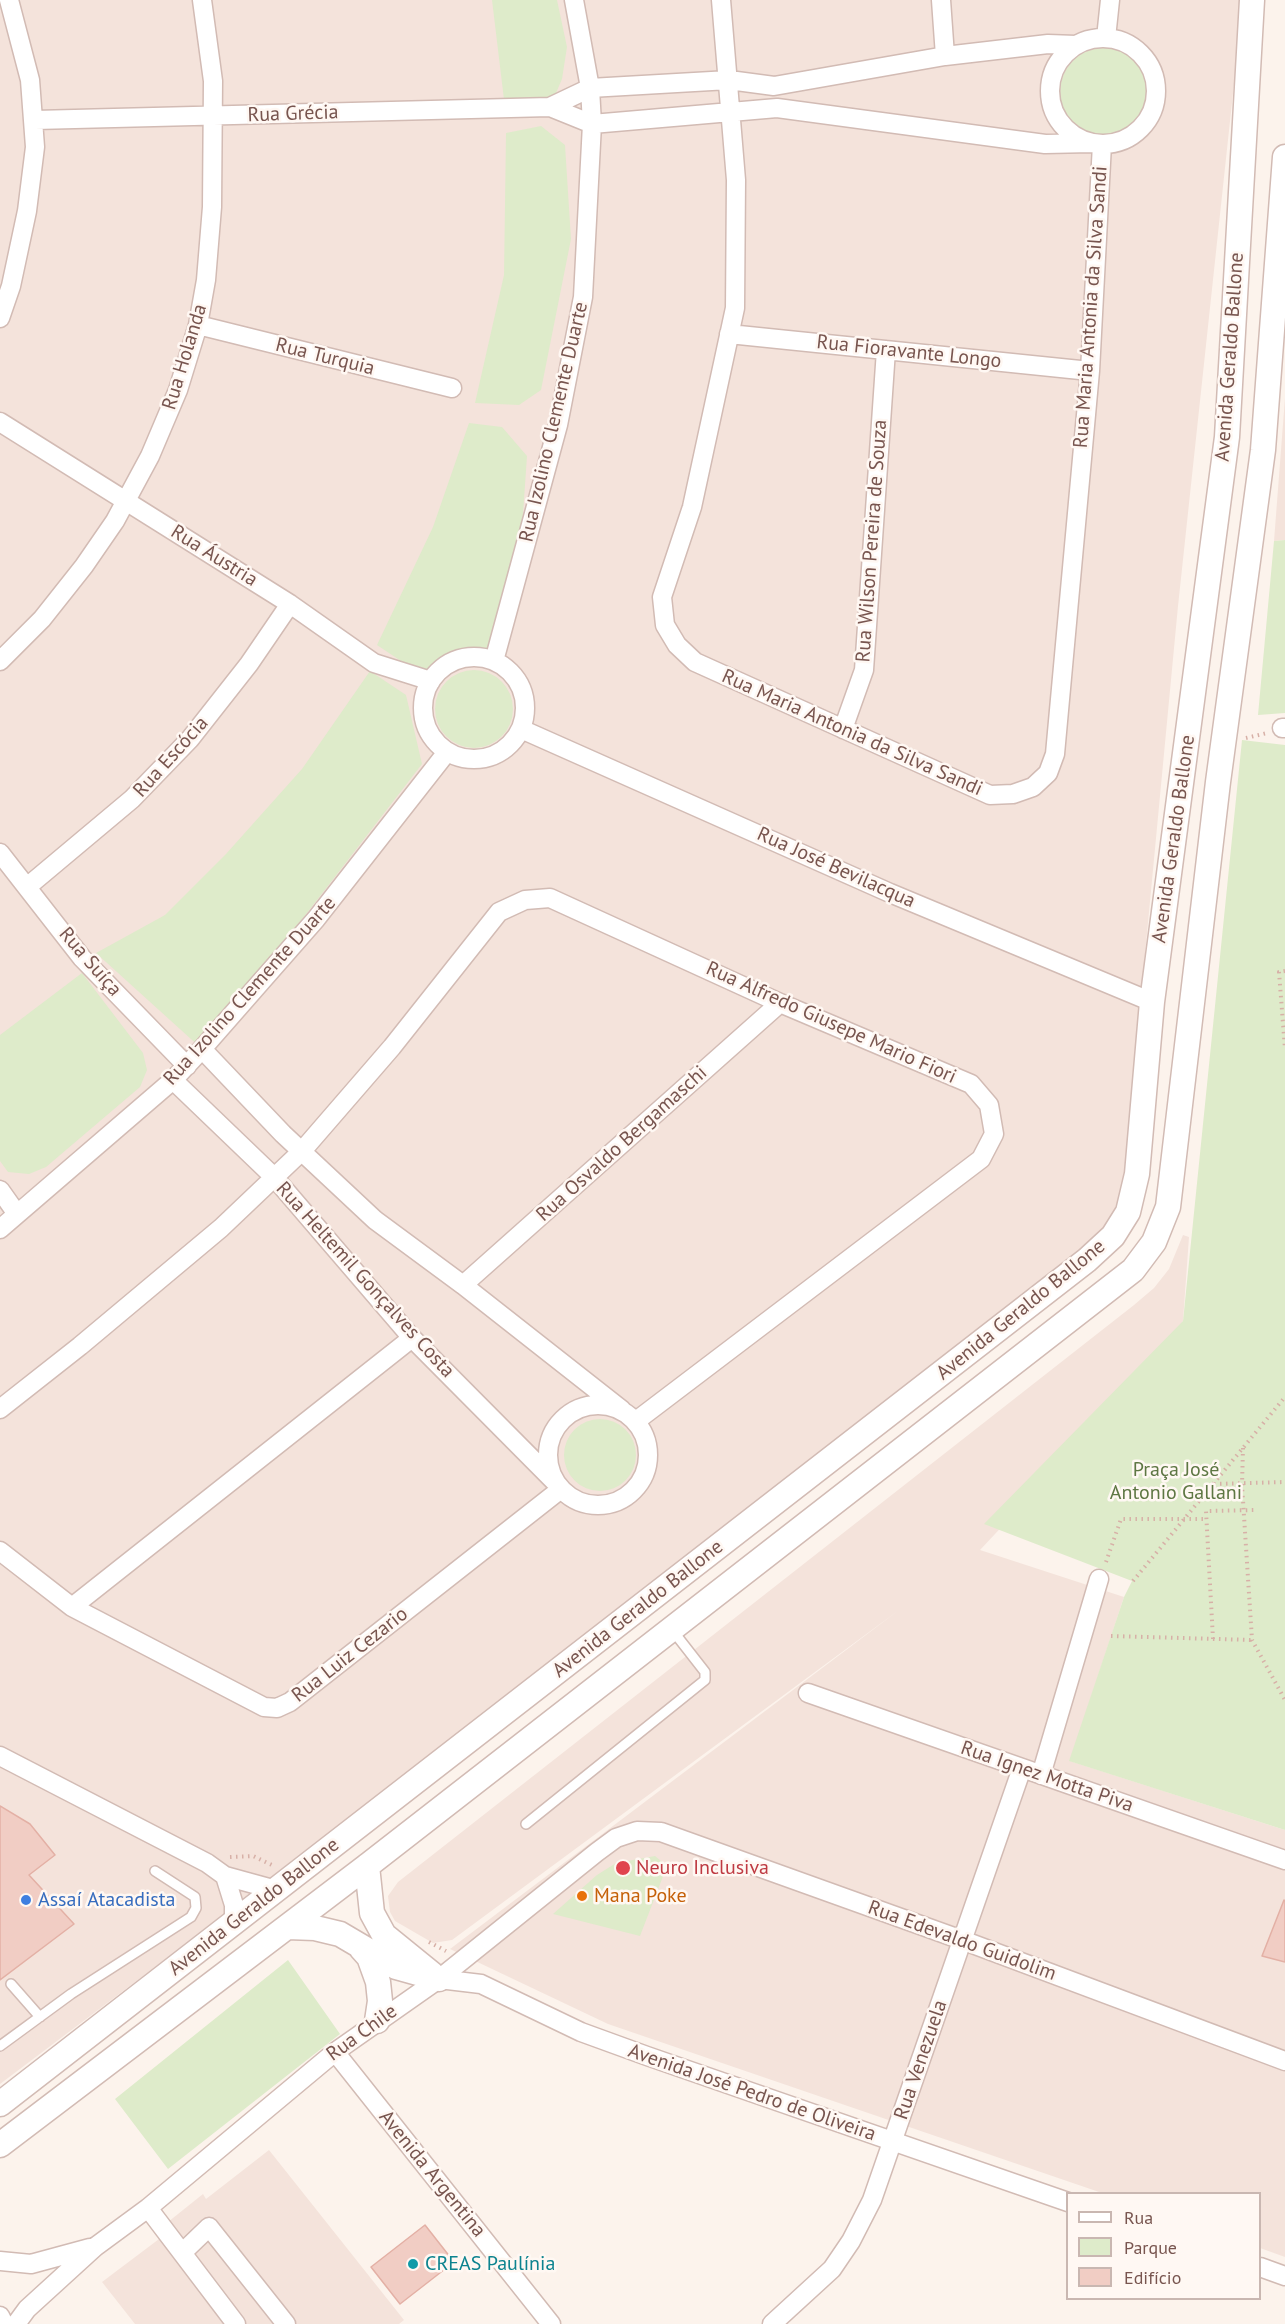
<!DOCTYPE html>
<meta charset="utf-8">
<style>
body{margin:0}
#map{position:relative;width:1285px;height:2324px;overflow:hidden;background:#fcf3ec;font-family:"PT Sans",sans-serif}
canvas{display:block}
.legend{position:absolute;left:1066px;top:2192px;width:195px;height:108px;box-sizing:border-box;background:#fff8f3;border:2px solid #c9b7b1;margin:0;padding:8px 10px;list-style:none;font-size:18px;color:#78554f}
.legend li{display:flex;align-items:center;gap:12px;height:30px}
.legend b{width:30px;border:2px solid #c9b7b1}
</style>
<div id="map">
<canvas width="1285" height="2324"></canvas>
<ul class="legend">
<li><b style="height:8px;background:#fff"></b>Rua</li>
<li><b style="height:16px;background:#deebca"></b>Parque</li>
<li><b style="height:16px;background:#f1cdc4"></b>Edifício</li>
</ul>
</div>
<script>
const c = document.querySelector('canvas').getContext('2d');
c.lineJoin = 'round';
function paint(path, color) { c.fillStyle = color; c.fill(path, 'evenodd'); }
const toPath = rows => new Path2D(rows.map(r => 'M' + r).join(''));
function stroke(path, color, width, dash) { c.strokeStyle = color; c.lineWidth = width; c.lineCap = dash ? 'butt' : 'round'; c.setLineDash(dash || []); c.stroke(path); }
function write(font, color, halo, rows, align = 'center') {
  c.font = font + ' "PT Sans",sans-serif'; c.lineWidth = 5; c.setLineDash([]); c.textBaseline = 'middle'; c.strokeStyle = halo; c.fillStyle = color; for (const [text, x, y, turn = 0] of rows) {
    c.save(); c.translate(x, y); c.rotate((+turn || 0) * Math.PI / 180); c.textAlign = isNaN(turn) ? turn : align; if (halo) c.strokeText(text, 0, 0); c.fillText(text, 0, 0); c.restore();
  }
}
const residential = toPath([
 [0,0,1243,0,1178,606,1136,1049,1139,1063,1123,1188,1106,1231,290,1865,0,2084],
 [1285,398,1285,540,1274,541],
 [1183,1235,1189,1237,1183,1321,1162,1356,980,1550,1124,1597,1070,1761,1285,1830,1285,2257,1260,2248,1260,2194,1102,2193,608,2024,450,1949,899,1610,452,1940,433,1943,395,1921,390,1912,388,1896,398,1882,1134,1305,1154,1288,1169,1269],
 [269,2150,404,2320,399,2324,135,2324,102,2282,167,2233,163,2226,203,2194,206,2199]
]);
const green = toPath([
 [492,0,557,0,567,47,562,79,550,107,505,108],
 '1060 92a44 44 0 1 1 88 0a44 44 0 1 1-88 0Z',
 [541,126,565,145,571,239,541,390,519,405,475,403,504,275,506,133],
 [469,423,502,427,527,456,519,572,494,661,471,657,455,661,442,669,431,681,377,645,433,527],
 [1285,540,1285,713,1258,715,1274,541],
 '435 709a39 39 0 1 1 78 0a39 39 0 1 1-78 0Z',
 [370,671,406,695,422,764,202,1049,96,953,165,915,226,854,302,769],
 [1242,740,1285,745,1285,1830,1069,1761,1124,1597,1132,1581,984,1524,1183,1321],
 [82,973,143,1053,147,1070,140,1087,46,1167,29,1174,8,1172,0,1161,0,1035],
 '564 1455a36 36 0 1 1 72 0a36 36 0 1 1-72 0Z',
 [655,1856,667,1866,640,1936,553,1914,597,1875,616,1863],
 [288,1960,340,2034,168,2169,115,2099]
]);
const building = toPath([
 [0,1806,30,1824,55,1855,29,1875,74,1924,0,1980,0,1806],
 [1284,1900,1285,1901,1285,1962,1262,1956,1284,1900],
 [425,2225,454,2262,400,2304,371,2267,425,2225]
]);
const path = toPath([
 [1246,738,1267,733],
 [1285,971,1279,972,1285,1049],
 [1243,1448,1242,1485,1252,1640,1285,1700],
 [1214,1484,1285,1482],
 [1106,1562,1121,1519,1206,1519],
 [1133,1581,1285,1397],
 [1111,1636,1252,1640],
 [1213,1639,1206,1511,1254,1510],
 [230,1857,253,1856,274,1866],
 [429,1942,446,1951]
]);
const service = toPath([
 [526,1824,705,1680,705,1672,673,1631],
 [11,1984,40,2017],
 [0,2046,71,1994,191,1917,196,1908,195,1897,155,1871]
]);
const minor = toPath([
 [721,0,736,180,735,308,692,507,662,597,665,625,677,645,695,662,990,795,1013,794,1033,787,1048,773,1055,754,1090,371,1102,144],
 [941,0,945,56],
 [1106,38,1110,0],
 '1050 91a53 53 0 1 1 106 0a53 53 0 1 1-106 0Z',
 [550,107,592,124,777,108,1045,144,1092,143],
 [35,120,550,107,590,88,729,80,774,86,945,56,1048,44,1076,45],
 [0,318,11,286,27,211,35,147,30,80,9,0],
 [198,325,452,388],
 [729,334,1090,371],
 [0,422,290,604,374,663,431,681],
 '423 708a51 51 0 1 1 102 0a51 51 0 1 1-102 0Z',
 [0,661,42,619,84,566,115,521,150,456,178,390,198,325,206,280,212,207,213,81,202,0],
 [494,661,558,425,583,297,592,124,590,88,574,0],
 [1282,728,1285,728],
 [521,729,890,893,1152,1002],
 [843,729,864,670,886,350],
 [0,853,82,958,187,1066],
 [27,887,132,799,190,739,249,664,290,604],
 [202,1049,283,1134,375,1220,463,1285,622,1410],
 [173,1080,273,1176,412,1338,555,1482],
 [0,1190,17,1214],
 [0,1229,173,1080,202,1049,316,919,447,752],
 [463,1285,780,1003],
 '548 1455a50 50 0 1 1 100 0a50 50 0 1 1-100 0Z',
 [0,1409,80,1346,221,1228,302,1151,392,1047,499,912,525,900,550,898,780,1003,971,1084,989,1105,994,1134,981,1159,636,1421],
 [0,1551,72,1607,264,1707,277,1708,290,1702,561,1489],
 [72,1607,412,1338],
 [808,1693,1285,1860],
 [0,1756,207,1863,225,1876,276,1890],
 [1041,1775,1099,1579],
 [225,1876,234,1905,234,1922],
 [439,1979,481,1984,581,2032,647,2056,1068,2202],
 [335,2052,551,2324],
 [148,2208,236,2324],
 [182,2253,209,2227,286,2324],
 [0,2261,31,2264,90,2248],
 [1260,2267,1285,2276],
 [0,2316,4,2324],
 [16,2324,27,2309,95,2247,148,2208,335,2052,439,1979,597,1852,616,1838,637,1831,661,1832,962,1940,1285,2061],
 [772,2324,832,2269,851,2241,872,2200,1022,1768]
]);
const tertiary = toPath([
 [367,1866,372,1913,384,1935,432,1974],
 [287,1927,315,1928,340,1934,396,1967,439,1979],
 [361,1948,369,1957,378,1982,380,2001,377,2021],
 [0,2104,1087,1260,1113,1236,1128,1212,1137,1174,1152,1002,1227,437,1252,0],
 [0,2145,367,1866,1133,1270,1154,1242,1168,1207,1218,782,1263,450,1285,157]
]);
const markers = [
 [623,1868,8,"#e0444e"],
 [582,1896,6,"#e8710a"],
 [26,1900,6,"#3f7fe0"],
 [413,2264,6,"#0f9aa8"]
];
const streetNames = [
 ["Rua Grécia",293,114,-2],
 ["Rua Maria Antonia da Silva Sandi",1091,307,-86],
 ["Rua Fioravante Longo",909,352,6],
 ["Rua Holanda",185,357,-73],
 ["Rua Turquia",325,357,14],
 ["Avenida Geraldo Ballone",1230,357,-86],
 ["Rua Izolino Clemente Duarte",554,422,-77],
 ["Rua Wilson Pereira de Souza",872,541,-86],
 ["Rua Áustria",214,556,32],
 ["Rua Maria Antonia da Silva Sandi",852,733,24],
 ["Rua Escócia",171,757,-48],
 ["Avenida Geraldo Ballone",1174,839,-82],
 ["Rua José Bevilacqua",836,868,24],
 ["Rua Suíça",90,962,49],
 ["Rua Izolino Clemente Duarte",250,991,-48],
 ["Rua Alfredo Giusepe Mario Fiori",831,1023,24],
 ["Rua Osvaldo Bergamaschi",622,1144,-42],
 ["Rua Heltemil Gonçalves Costa",365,1280,48],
 ["Avenida Geraldo Ballone",1021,1310,-39],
 ["Avenida Geraldo Ballone",638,1609,-38],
 ["Rua Luiz Cezario",350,1655,-38],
 ["Rua Ignez Motta Piva",1047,1777,19],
 ["Avenida Geraldo Ballone",254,1907,-38],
 ["Rua Edevaldo Guidolim",962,1941,20],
 ["Rua Chile",362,2033,-36],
 ["Rua Venezuela",921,2060,-71],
 ["Avenida José Pedro de Oliveira",752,2093,19],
 ["Avenida Argentina",432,2174,51]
];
const parkNames = [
 ["Praça José",1176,1470],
 ["Antonio Gallani",1176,1493]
];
const healthNames = [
 ["Neuro Inclusiva",636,1868]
];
const foodNames = [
 ["Mana Poke",594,1896]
];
const shopNames = [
 ["Assaí Atacadista",38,1900]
];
const cultureNames = [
 ["CREAS Paulínia",425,2264]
];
paint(residential, '#f4e3db');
paint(green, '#deebca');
paint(building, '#f1cdc4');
stroke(building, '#e3b0a5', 1.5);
stroke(service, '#d2bbb4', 12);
stroke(minor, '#d2bbb4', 21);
stroke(tertiary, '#d2bbb4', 27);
stroke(path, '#d7b0a7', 4, [1.5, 4.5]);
stroke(service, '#fff', 9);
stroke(minor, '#fff', 18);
stroke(tertiary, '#fff', 24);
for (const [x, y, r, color] of markers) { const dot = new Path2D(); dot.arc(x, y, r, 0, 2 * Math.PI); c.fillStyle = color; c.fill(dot); stroke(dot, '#fff8f3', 2); }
write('20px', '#78554f', '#fff8f3', streetNames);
write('20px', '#5e7743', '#fff8f3', parkNames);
write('20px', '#be3a42', '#fff8f3', healthNames, 'left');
write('20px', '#c56008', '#fff8f3', foodNames, 'left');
write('20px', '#366cbe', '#fff8f3', shopNames, 'left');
write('20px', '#0d838f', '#fff8f3', cultureNames, 'left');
</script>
